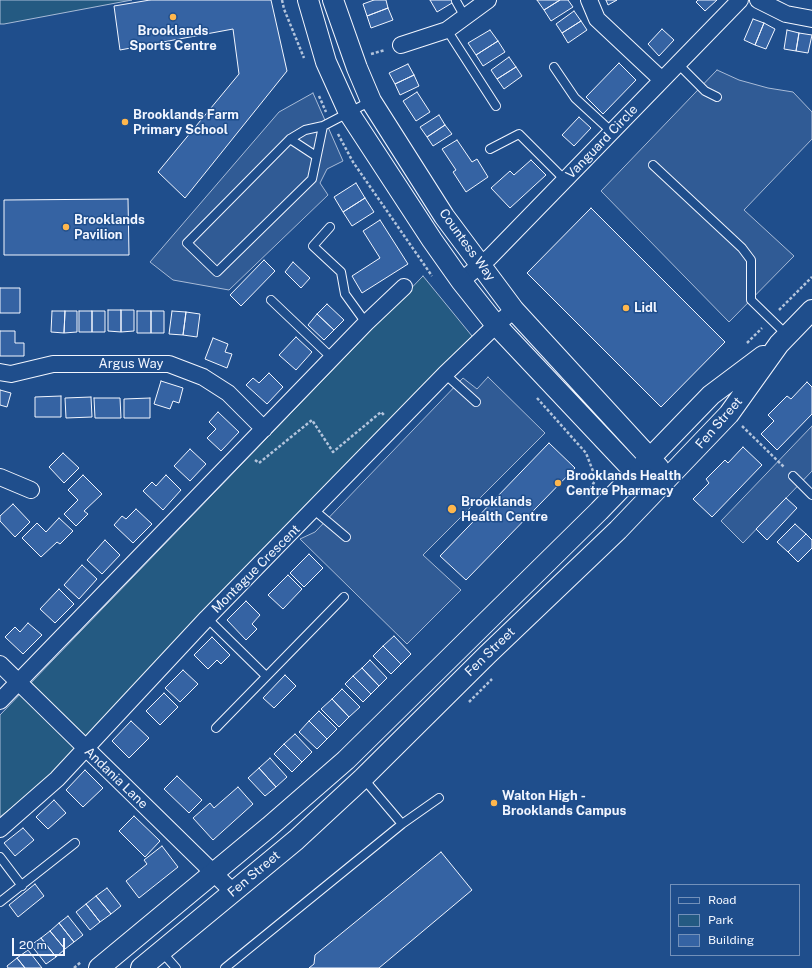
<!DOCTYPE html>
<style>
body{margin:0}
#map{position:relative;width:812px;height:968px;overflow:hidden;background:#1f4e8c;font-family:"Public Sans",sans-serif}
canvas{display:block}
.legend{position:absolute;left:670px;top:884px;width:130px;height:72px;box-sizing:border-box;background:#1f4e8c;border:1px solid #7391ba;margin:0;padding:5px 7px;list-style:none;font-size:12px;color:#f2f6ff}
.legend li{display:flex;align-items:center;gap:8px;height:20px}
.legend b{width:20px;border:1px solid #7391ba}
.scale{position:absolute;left:12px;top:938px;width:53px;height:18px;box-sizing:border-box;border:2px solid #f2f6ff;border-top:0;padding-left:5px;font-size:12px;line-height:14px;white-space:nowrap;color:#f2f6ff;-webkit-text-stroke:3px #1f4e8c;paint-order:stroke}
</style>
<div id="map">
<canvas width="812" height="968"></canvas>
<ul class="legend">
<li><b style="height:5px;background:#1f4e8c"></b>Road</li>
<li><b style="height:11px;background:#245a82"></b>Park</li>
<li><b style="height:11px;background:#3563a3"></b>Building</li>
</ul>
<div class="scale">20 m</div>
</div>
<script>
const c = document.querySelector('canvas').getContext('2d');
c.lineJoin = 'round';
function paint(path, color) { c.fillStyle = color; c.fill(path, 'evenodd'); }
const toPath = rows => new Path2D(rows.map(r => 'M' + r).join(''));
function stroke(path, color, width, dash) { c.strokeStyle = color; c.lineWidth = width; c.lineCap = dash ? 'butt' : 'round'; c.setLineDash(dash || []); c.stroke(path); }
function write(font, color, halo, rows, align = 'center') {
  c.font = font + ' "Public Sans",sans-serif'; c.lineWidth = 3; c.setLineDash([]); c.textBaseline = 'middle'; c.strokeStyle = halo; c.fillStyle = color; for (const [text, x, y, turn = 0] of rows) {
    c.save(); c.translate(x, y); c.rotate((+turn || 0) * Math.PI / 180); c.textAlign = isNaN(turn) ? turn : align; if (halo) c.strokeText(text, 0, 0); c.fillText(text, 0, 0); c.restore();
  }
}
const green = toPath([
 [0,0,132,0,4,24,0,24,0,0],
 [423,276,472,336,42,783,0,817,0,715,423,276]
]);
const parking = toPath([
 [717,70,739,80,768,88,793,92,812,112,812,139,744,210,794,256,729,322,601,191,717,70],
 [313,93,343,161,327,169,320,183,328,195,229,290,173,280,150,262,279,112,313,93],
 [488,377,545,433,423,555,461,590,407,644,300,539,315,532,463,378,477,389,488,377],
 [812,426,812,471,743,543,721,521,812,426]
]);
const building = toPath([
 [150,0,271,0,287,71,185,198,158,172,239,74,233,29,120,50,114,6,150,0],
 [374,0,386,0,388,8,367,16,363,4,374,0],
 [430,0,457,0,437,12,430,0],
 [537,0,560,0,544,10,537,0],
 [560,0,568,0,573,7,551,21,544,10,560,0],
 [606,0,617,0,608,5,606,0],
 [698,0,717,0,705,11,696,2,698,0],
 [388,8,393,20,371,28,367,16,388,8],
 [574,11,581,21,562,33,556,24,574,11],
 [753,19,764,23,755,45,744,40,753,19],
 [581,21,587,30,568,43,562,33,581,21],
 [764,23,775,29,766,49,755,45,764,23],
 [662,29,674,40,659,56,648,44,662,29],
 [490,30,498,41,476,55,468,43,490,30],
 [787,30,799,33,796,51,784,49,787,30],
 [799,33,812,35,808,53,796,51,799,33],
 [498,41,505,52,483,66,476,55,498,41],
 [509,57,516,67,497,79,491,70,509,57],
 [619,63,636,80,603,114,586,97,619,63],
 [408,64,414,75,395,84,389,73,408,64],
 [516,67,522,76,504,89,497,79,516,67],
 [414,75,419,86,400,95,395,84,414,75],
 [417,92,430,112,416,121,403,101,417,92],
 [439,115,445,125,427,137,420,127,439,115],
 [579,117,591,128,574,146,562,135,579,117],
 [445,125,452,134,433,146,427,137,445,125],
 [457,140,472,162,477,159,488,177,466,192,453,172,456,170,442,149,457,140],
 [531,160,546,175,510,208,491,188,510,171,514,175,531,160],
 [356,183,365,198,343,212,334,197,356,183],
 [365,198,374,212,352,226,343,212,365,198],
 [128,199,129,255,4,255,4,200,128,199],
 [591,208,725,342,661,407,527,273,591,208],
 [380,220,408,264,362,293,352,276,380,258,363,231,380,220],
 [264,260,275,271,241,306,230,295,264,260],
 [293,262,310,278,301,288,285,272,293,262],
 [0,288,20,288,20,313,0,313,0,288],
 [327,304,344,320,334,330,317,314,327,304],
 [108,310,121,310,121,332,108,331,108,310],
 [121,310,134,310,134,331,121,332,121,310],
 [52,311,65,311,64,333,51,332,52,311],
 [65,311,77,311,77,332,64,333,65,311],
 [79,311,92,311,92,332,79,332,79,311],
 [92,311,105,311,105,332,92,332,92,311],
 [137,311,151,311,151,333,137,333,137,311],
 [151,311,164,311,164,333,151,333,151,311],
 [172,311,186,312,183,335,169,334,172,311],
 [186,312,200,314,197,337,183,335,186,312],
 [317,314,334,330,324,340,308,325,317,314],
 [0,331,15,331,15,343,24,343,24,356,0,356,0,331],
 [296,337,312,352,296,370,279,355,296,337],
 [213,338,228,344,225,352,232,354,227,368,205,359,213,338],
 [269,373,283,387,267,404,246,385,253,378,259,383,269,373],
 [161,381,183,388,179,403,173,401,170,409,154,404,161,381],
 [807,382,812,387,812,414,777,450,761,434,774,421,768,415,787,396,791,399,807,382],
 [0,390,11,393,7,407,0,405,0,390],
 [61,396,61,417,35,417,35,397,61,396],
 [91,397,92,417,66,418,65,398,91,397],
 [94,398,120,398,121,418,95,418,94,398],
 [150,398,150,418,124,418,124,399,150,398],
 [218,412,239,432,221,451,207,438,216,429,209,422,218,412],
 [549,443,575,468,466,580,440,556,549,443],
 [743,447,762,465,712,517,693,499,709,483,706,479,725,460,728,463,743,447],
 [190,449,206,464,190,481,174,466,190,449],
 [63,453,79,468,64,483,49,467,63,453],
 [83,475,102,494,84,511,88,514,76,526,64,514,78,500,68,490,83,475],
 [166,475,181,490,163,510,143,491,152,482,156,486,166,475],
 [786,498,797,508,767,540,756,529,786,498],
 [13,504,30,522,15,537,0,521,0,516,13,504],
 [136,509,152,524,133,543,114,525,122,516,126,519,136,509],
 [59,518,73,531,60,544,57,542,41,557,22,538,37,523,46,532,59,518],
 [795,524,806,534,788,552,777,542,795,524],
 [806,534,812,540,812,548,798,562,788,552,806,534],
 [105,540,120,555,102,574,87,560,105,540],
 [309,554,323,568,304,587,290,573,309,554],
 [82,565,97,579,79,599,64,585,82,565],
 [288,575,302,589,283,609,268,595,288,575],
 [59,589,74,604,55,623,40,609,59,589],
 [246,601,260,615,252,624,257,629,246,640,227,620,246,601],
 [28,623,42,635,23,654,5,637,15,627,20,632,28,623],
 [394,636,411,654,401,664,383,646,394,636],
 [212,637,230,655,221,664,217,660,208,669,194,655,212,637],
 [383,646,401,664,391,674,373,656,383,646],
 [370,660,387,678,379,686,362,668,370,660],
 [362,668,379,686,371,694,353,676,362,668],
 [183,670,198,684,180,702,165,688,183,670],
 [285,675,296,686,274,708,263,698,285,675],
 [353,676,371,694,363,702,345,684,353,676],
 [342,689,360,707,349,717,332,699,342,689],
 [164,693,178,707,160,725,146,711,164,693],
 [332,699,349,717,339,727,321,709,332,699],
 [319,711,337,729,327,739,309,721,319,711],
 [131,721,149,738,129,758,112,741,131,721],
 [309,721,327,739,317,749,299,732,309,721],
 [295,734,312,752,302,762,284,744,295,734],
 [284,744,302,762,292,772,274,754,284,744],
 [270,758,287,777,276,787,259,768,270,758],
 [259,768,276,787,265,796,248,778,259,768],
 [85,770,103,788,83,807,66,790,85,770],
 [177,776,202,800,189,813,164,789,177,776],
 [238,787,253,804,213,840,193,818,210,803,214,808,238,787],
 [54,800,66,813,48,829,36,817,54,800],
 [134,816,160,841,145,857,119,831,134,816],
 [23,828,34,840,15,856,4,843,23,828],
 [162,846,178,867,139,898,126,881,147,864,144,860,162,846],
 [441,852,472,890,379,968,309,968,314,964,315,955,441,852],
 [35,884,44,896,18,917,9,905,35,884],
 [107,888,121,906,111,914,96,896,107,888],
 [96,896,111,914,100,922,86,904,96,896],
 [86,904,100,922,90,930,76,912,86,904],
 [68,916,83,935,74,942,59,923,68,916],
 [59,923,74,942,65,949,50,931,59,923],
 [50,931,65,949,56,957,41,938,50,931],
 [41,938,56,957,46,964,31,945,41,938],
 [28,950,42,968,25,968,17,958,28,950],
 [17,958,25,968,8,968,7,966,17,958]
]);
const path = toPath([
 [282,0,284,9,304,58],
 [371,54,385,50],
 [319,96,326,112],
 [338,134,353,162,432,276],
 [779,310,812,277],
 [747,343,762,328],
 [537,398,586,453,596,479,586,496],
 [742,426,784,467],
 [255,460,259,463,312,420,333,452,381,412,384,415],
 [469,702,492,679],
 [74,968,81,962]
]);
const service = toPath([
 [456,1,465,17],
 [447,30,496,106],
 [678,64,705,91,717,97],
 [554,67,575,98,612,132],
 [323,126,312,179,217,272,187,243,290,139,305,130,323,126,371,101],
 [290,139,316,156],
 [490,149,519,134,565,180],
 [653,165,742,248,751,260,751,300,787,335],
 [330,227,313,246,341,272,345,294,366,323],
 [271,300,332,358],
 [445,374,476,402],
 [793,476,812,495],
 [314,510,346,537],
 [207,618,266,676],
 [216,728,344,597],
 [363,778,402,824,439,798],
 [0,857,22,886],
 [0,902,75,843],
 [161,951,176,968],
 [225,968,402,824]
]);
const minor = toPath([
 [589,0,597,19,662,80],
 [758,0,786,14,812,19],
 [401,45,447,30,488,0],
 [461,281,490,257,740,0],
 [0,372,11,374,53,364,169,364,203,377,228,393,264,429],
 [0,477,31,490],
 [0,664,233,892],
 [0,701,366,323,404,287],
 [0,829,57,779,207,618,445,374,496,325,514,310]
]);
const tertiary = toPath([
 [308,0,326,62,349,113,432,240,461,281,496,325,644,482],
 [333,0,357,68,371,101,444,216,514,310,659,468],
 [99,968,269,827,346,760,599,511,711,395,763,356],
 [141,968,296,840,363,778,488,654,618,530,729,414,779,344,812,310]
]);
const markers = [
 [173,17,4,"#ffb74d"],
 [125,122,4,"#ffb74d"],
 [66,227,4,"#ffb74d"],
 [626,308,4,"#ffb74d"],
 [558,483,4,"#ffb74d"],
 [452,509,5,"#ffb74d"],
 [494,803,4,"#ffb74d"]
];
const poiNames = [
 ["Brooklands",173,31,"center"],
 ["Sports Centre",173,46,"center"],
 ["Brooklands Farm",133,115],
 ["Primary School",133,130],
 ["Brooklands",74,220],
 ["Pavilion",74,235],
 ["Lidl",634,308],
 ["Brooklands Health",566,476],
 ["Centre Pharmacy",566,491],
 ["Brooklands",461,502],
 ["Health Centre",461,517],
 ["Walton High -",502,796],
 ["Brooklands Campus",502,811]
];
const streetNames = [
 ["Vanguard Circle",602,142,-46],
 ["Countess Way",467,245,54],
 ["Argus Way",131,364],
 ["Fen Street",719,423,-49],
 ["Montague Crescent",256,569,-45],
 ["Fen Street",490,652,-44],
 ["Andania Lane",116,778,44],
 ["Fen Street",254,874,-40]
];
paint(green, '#245a82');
stroke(green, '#a8bbd7', 1);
paint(parking, '#305b95');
stroke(parking, '#a8bbd7', 1);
paint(building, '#3563a3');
stroke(building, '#f2f6ff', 1);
stroke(service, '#f2f6ff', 10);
stroke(minor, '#f2f6ff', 18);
stroke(tertiary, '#f2f6ff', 22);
stroke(path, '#b3c4dc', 2.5, [3, 2]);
stroke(service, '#1f4e8c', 8);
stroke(minor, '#1f4e8c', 16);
stroke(tertiary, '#1f4e8c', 20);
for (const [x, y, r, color] of markers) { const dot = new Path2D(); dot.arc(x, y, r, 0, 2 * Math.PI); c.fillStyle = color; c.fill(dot); stroke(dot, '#1f4e8c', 1.5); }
write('bold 13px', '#f2f6ff', '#1f4e8c', poiNames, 'left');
write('13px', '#f2f6ff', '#1f4e8c', streetNames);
</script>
